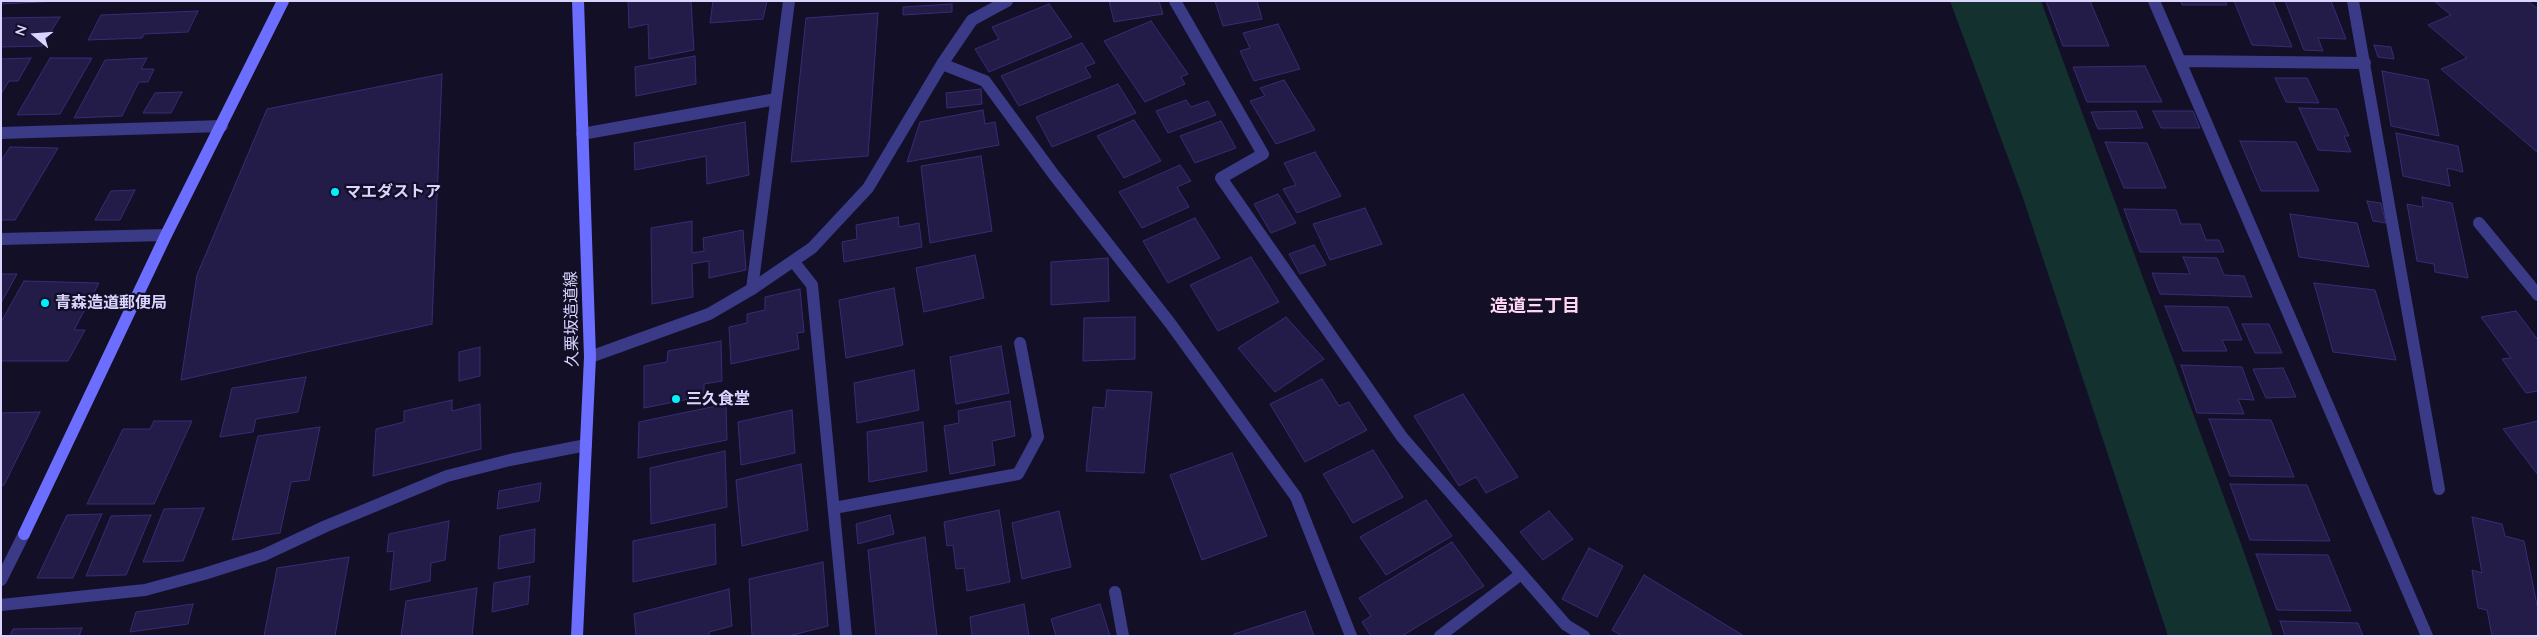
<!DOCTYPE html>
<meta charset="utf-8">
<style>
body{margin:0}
#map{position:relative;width:2539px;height:637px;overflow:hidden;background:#120f27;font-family:Quicksand,sans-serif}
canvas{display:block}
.frame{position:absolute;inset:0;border:2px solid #d9d5ff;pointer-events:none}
.north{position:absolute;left:10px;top:10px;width:50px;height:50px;-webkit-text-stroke:4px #120f27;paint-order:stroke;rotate:288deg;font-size:14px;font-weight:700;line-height:20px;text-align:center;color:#d9d5ff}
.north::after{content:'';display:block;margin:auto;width:18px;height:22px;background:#d9d5ff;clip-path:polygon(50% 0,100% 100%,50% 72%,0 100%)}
</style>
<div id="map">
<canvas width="2539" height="637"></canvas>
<div class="frame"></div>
<div class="north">N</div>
</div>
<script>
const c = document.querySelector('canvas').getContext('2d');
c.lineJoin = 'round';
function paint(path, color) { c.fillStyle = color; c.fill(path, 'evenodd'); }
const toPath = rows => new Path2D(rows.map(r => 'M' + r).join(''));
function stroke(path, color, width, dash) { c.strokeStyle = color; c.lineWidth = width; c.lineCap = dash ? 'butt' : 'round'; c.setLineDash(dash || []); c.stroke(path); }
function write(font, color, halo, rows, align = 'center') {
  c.font = font + ' Quicksand,"Noto Sans JP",sans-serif'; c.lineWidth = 4.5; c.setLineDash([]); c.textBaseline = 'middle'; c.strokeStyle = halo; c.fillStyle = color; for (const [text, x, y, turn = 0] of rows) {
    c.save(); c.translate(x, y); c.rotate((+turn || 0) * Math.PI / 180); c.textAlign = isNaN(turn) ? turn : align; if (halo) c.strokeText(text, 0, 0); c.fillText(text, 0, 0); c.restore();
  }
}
const green = toPath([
 [1950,1,2041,1,2239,538,2273,636,2168,636,2023,198]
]);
const building = toPath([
 [1,1,58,1,1,4,1,1],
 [628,1,691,1,694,50,649,59,648,24,629,28,628,1],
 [713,1,767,1,763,19,710,23,713,1],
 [1109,1,1159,1,1163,14,1114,22,1109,1],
 [1215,1,1257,1,1262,19,1223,26,1215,1],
 [2046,1,2090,1,2109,46,2063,46,2046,1],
 [2181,1,2225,1,2227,5,2182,5,2181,1],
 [2234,1,2273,1,2292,47,2252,45,2234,1],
 [2285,1,2331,1,2346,39,2318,38,2323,51,2304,50,2285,1],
 [2434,1,2528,1,2538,9,2538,153,2441,69,2467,58,2428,25,2451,15,2434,1],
 [952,4,952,12,903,15,903,7,952,4],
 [1049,4,1072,37,989,72,975,49,999,39,992,27,1049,4],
 [198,11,188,32,144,34,142,38,88,40,101,15,198,11],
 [878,13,868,156,791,162,806,18,878,13],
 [60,17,42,46,1,47,1,18,60,17],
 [1151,21,1188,74,1181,77,1185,84,1145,102,1104,41,1151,21],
 [1278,24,1300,69,1254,81,1240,51,1250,48,1243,33,1278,24],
 [1082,43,1095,63,1085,67,1091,77,1019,106,1001,76,1082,43],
 [2374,45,2391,47,2394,59,2378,57,2374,45],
 [695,56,696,84,636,96,635,67,695,56],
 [31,58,18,81,9,81,1,94,1,59,31,58],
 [50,58,92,58,60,114,17,115,50,58],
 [147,58,141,69,154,69,148,82,139,82,122,116,74,118,105,60,147,58],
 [2145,66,2162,102,2087,102,2073,67,2145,66],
 [2382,71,2428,80,2439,136,2391,126,2382,71],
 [442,74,432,324,181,380,197,275,267,109,442,74],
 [2275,78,2307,78,2319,103,2286,102,2275,78],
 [1284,80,1315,130,1276,144,1250,101,1265,96,1260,88,1284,80],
 [1118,84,1136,113,1052,147,1036,117,1118,84],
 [981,89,982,104,947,108,946,93,981,89],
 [182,92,171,113,143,113,155,93,182,92],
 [1186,100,1191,107,1208,101,1216,115,1168,133,1156,111,1186,100],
 [2299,108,2337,109,2349,136,2344,136,2351,152,2318,150,2299,108],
 [983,110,985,124,995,122,999,145,907,162,920,122,983,110],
 [2136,111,2143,128,2098,129,2091,112,2136,111],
 [2153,111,2193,111,2200,128,2161,128,2153,111],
 [1134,120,1161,161,1124,178,1097,136,1134,120],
 [1221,121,1236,148,1195,163,1180,136,1221,121],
 [745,122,749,175,707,184,706,156,635,170,634,143,745,122],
 [2396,133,2458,146,2463,172,2447,168,2450,186,2403,176,2396,133],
 [2240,141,2296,142,2319,191,2261,191,2240,141],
 [2105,142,2147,143,2166,188,2124,188,2105,142],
 [10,147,58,148,15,220,1,220,1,161,10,147],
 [1315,152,1341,196,1297,213,1283,189,1296,185,1284,163,1315,152],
 [981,156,992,231,930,243,921,166,981,156],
 [1180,165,1191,181,1177,187,1189,207,1142,228,1119,192,1180,165],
 [135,190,120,220,95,220,111,191,135,190],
 [1278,194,1296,223,1271,233,1254,204,1278,194],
 [2422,197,2452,203,2468,278,2435,272,2434,264,2417,261,2407,204,2423,207,2422,197],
 [2367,201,2381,203,2386,223,2373,221,2367,201],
 [1365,208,1382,244,1330,260,1313,224,1365,208],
 [2124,209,2176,210,2181,224,2200,224,2206,240,2219,240,2224,252,2140,252,2124,209],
 [2290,214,2357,223,2369,267,2299,257,2290,214],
 [898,217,899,227,919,223,922,247,844,262,842,242,857,239,856,225,898,217],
 [1195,218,1220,258,1168,283,1143,241,1195,218],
 [692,221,692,253,704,251,703,238,743,230,746,270,709,278,709,261,692,264,693,297,652,304,651,228,692,221],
 [1314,245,1326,265,1300,274,1289,254,1314,245],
 [975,255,984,298,924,312,916,268,975,255],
 [1251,257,1279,302,1218,331,1190,285,1251,257],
 [2183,257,2217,258,2224,275,2244,276,2252,297,2160,294,2152,273,2190,274,2183,257],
 [1108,258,1109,301,1051,305,1051,262,1108,258],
 [1,274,17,274,1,303,1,274],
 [24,281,99,283,74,330,85,330,68,361,1,361,1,322,24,281],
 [2314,283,2375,290,2396,360,2333,352,2314,283],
 [894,288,903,345,846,358,839,300,894,288],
 [800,289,804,332,797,333,799,349,731,364,729,327,747,323,747,314,765,310,765,297,800,289],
 [2165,306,2228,307,2242,340,2222,340,2227,351,2183,351,2165,306],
 [2516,311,2538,340,2538,391,2526,393,2502,359,2511,358,2481,317,2516,311],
 [1135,317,1135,359,1083,361,1084,318,1135,317],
 [1286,317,1324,359,1275,392,1238,348,1286,317],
 [2242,324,2269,324,2282,353,2255,353,2242,324],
 [721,341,722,381,704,384,704,396,644,408,644,366,667,362,668,351,721,341],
 [1001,346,1009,393,956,404,950,357,1001,346],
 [480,347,480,376,459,381,459,352,480,347],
 [2181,365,2242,367,2254,400,2238,399,2244,414,2197,413,2181,365],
 [2283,368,2296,397,2266,398,2253,369,2283,368],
 [914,370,919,410,857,423,854,383,914,370],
 [306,377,298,412,256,419,253,432,220,437,232,388,306,377],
 [1322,379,1339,406,1349,402,1367,430,1305,462,1270,404,1322,379],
 [1107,390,1152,392,1144,473,1086,471,1093,407,1105,408,1107,390],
 [1463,394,1518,477,1486,493,1476,477,1459,486,1414,416,1463,394],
 [452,400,452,411,480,404,481,449,373,476,376,429,404,422,404,411,452,400],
 [1010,401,1015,436,992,441,995,465,950,474,944,426,959,423,958,411,1010,401],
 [726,404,727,440,638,458,639,422,726,404],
 [792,410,795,453,741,465,738,422,792,410],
 [40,412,4,485,1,486,1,413,40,412],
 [2209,419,2271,420,2294,477,2230,476,2209,419],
 [154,421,192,421,154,504,87,504,123,429,150,429,154,421],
 [2538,421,2538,475,2503,429,2538,421],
 [923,422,927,471,869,482,867,432,923,422],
 [320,427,309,480,291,482,280,533,232,540,258,436,320,427],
 [1373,450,1403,497,1353,523,1323,474,1373,450],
 [725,451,727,507,651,524,650,468,725,451],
 [1232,453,1267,536,1202,560,1170,475,1232,453],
 [801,464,808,530,742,546,736,480,801,464],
 [541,483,539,501,497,509,499,491,541,483],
 [2230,484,2307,485,2330,541,2250,540,2230,484],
 [1426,500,1452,536,1386,575,1360,537,1426,500],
 [204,508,183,561,143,562,164,509,204,508],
 [999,510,1010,582,967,591,964,568,956,569,953,545,947,546,944,522,999,510],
 [1059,511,1071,567,1022,579,1012,523,1059,511],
 [1549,511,1573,539,1543,560,1520,532,1549,511],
 [102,514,73,578,37,578,67,515,102,514],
 [151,515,126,575,86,576,111,516,151,515],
 [890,515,894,534,858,544,856,524,890,515],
 [2472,517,2502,524,2505,536,2524,541,2538,610,2538,636,2492,636,2487,610,2478,608,2472,570,2482,573,2472,517],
 [449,521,445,560,431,563,430,581,390,590,394,551,387,552,389,534,449,521],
 [715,524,716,564,633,582,633,541,715,524],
 [535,529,534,562,498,569,500,536,535,529],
 [925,537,937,635,876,636,868,550,925,537],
 [1452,542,1484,586,1402,636,1371,636,1362,622,1371,616,1359,598,1452,542],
 [1589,548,1623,566,1597,617,1562,599,1589,548],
 [2256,554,2328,555,2351,611,2277,610,2256,554],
 [349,557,335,636,264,636,277,568,349,557],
 [823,562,828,626,789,636,752,636,749,579,823,562],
 [1644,575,1744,636,1622,636,1612,630,1644,575],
 [530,576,528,604,492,612,494,583,530,576],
 [477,588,472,636,401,636,406,601,477,588],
 [729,589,732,626,709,632,709,636,636,636,634,614,729,589],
 [193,604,188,624,130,632,136,612,193,604],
 [1024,604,1029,636,972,636,970,617,1024,604],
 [1100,604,1110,636,1056,636,1051,619,1100,604],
 [1305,611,1314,636,1234,636,1234,634,1305,611],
 [2280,621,2358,623,2363,636,2285,636,2280,621],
 [82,628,79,636,10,636,13,629,82,628]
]);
const lane = toPath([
 [1,133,222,126],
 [582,134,776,99],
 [2479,223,2538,295],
 [752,289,789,1],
 [834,508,1018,474,1038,437,1020,343],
 [1115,592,1123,636],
 [1,605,145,590,204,574,264,555,326,526,447,476,510,460,586,445],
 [1440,636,1521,574]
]);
const street = toPath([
 [1175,1,1263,154,1221,178,1402,437,1566,625,1584,636],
 [2154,1,2427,636],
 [2353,1,2439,489],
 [2180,61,2365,63],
 [942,64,985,81,1054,175,1170,323,1296,497,1351,636],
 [1,239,166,235],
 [793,261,812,285,846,636],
 [590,357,709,314,752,289,812,248,868,188,942,64,972,20,1007,1],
 [1,580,24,534]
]);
const secondary = toPath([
 [24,534,166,235,283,1],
 [577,636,590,357,578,1]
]);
const markers = [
 [335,192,5,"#01efff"],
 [45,303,5,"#01efff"],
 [676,399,5,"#01efff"]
];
const poiNames = [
 ["マエダストア",345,192],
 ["青森造道郵便局",55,303],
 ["三久食堂",686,399]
];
const streetNames = [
 ["久栗坂造道線",572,319,-91]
];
const neighbourhoodNames = [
 ["造道三丁目",1535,307]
];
paint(green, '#12312f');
paint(building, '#231b48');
stroke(building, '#382d75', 1);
stroke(lane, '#3a3a87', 12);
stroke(street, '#3a3a87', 12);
stroke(secondary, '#6c6eff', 12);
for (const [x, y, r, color] of markers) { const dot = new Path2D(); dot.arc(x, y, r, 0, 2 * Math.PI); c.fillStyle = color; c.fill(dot); stroke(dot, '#120f27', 2); }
write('bold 16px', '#d9d5ff', '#120f27', poiNames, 'left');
write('16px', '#d9d5ff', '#120f27', streetNames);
write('bold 18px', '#ffd7f2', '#120f27', neighbourhoodNames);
</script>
